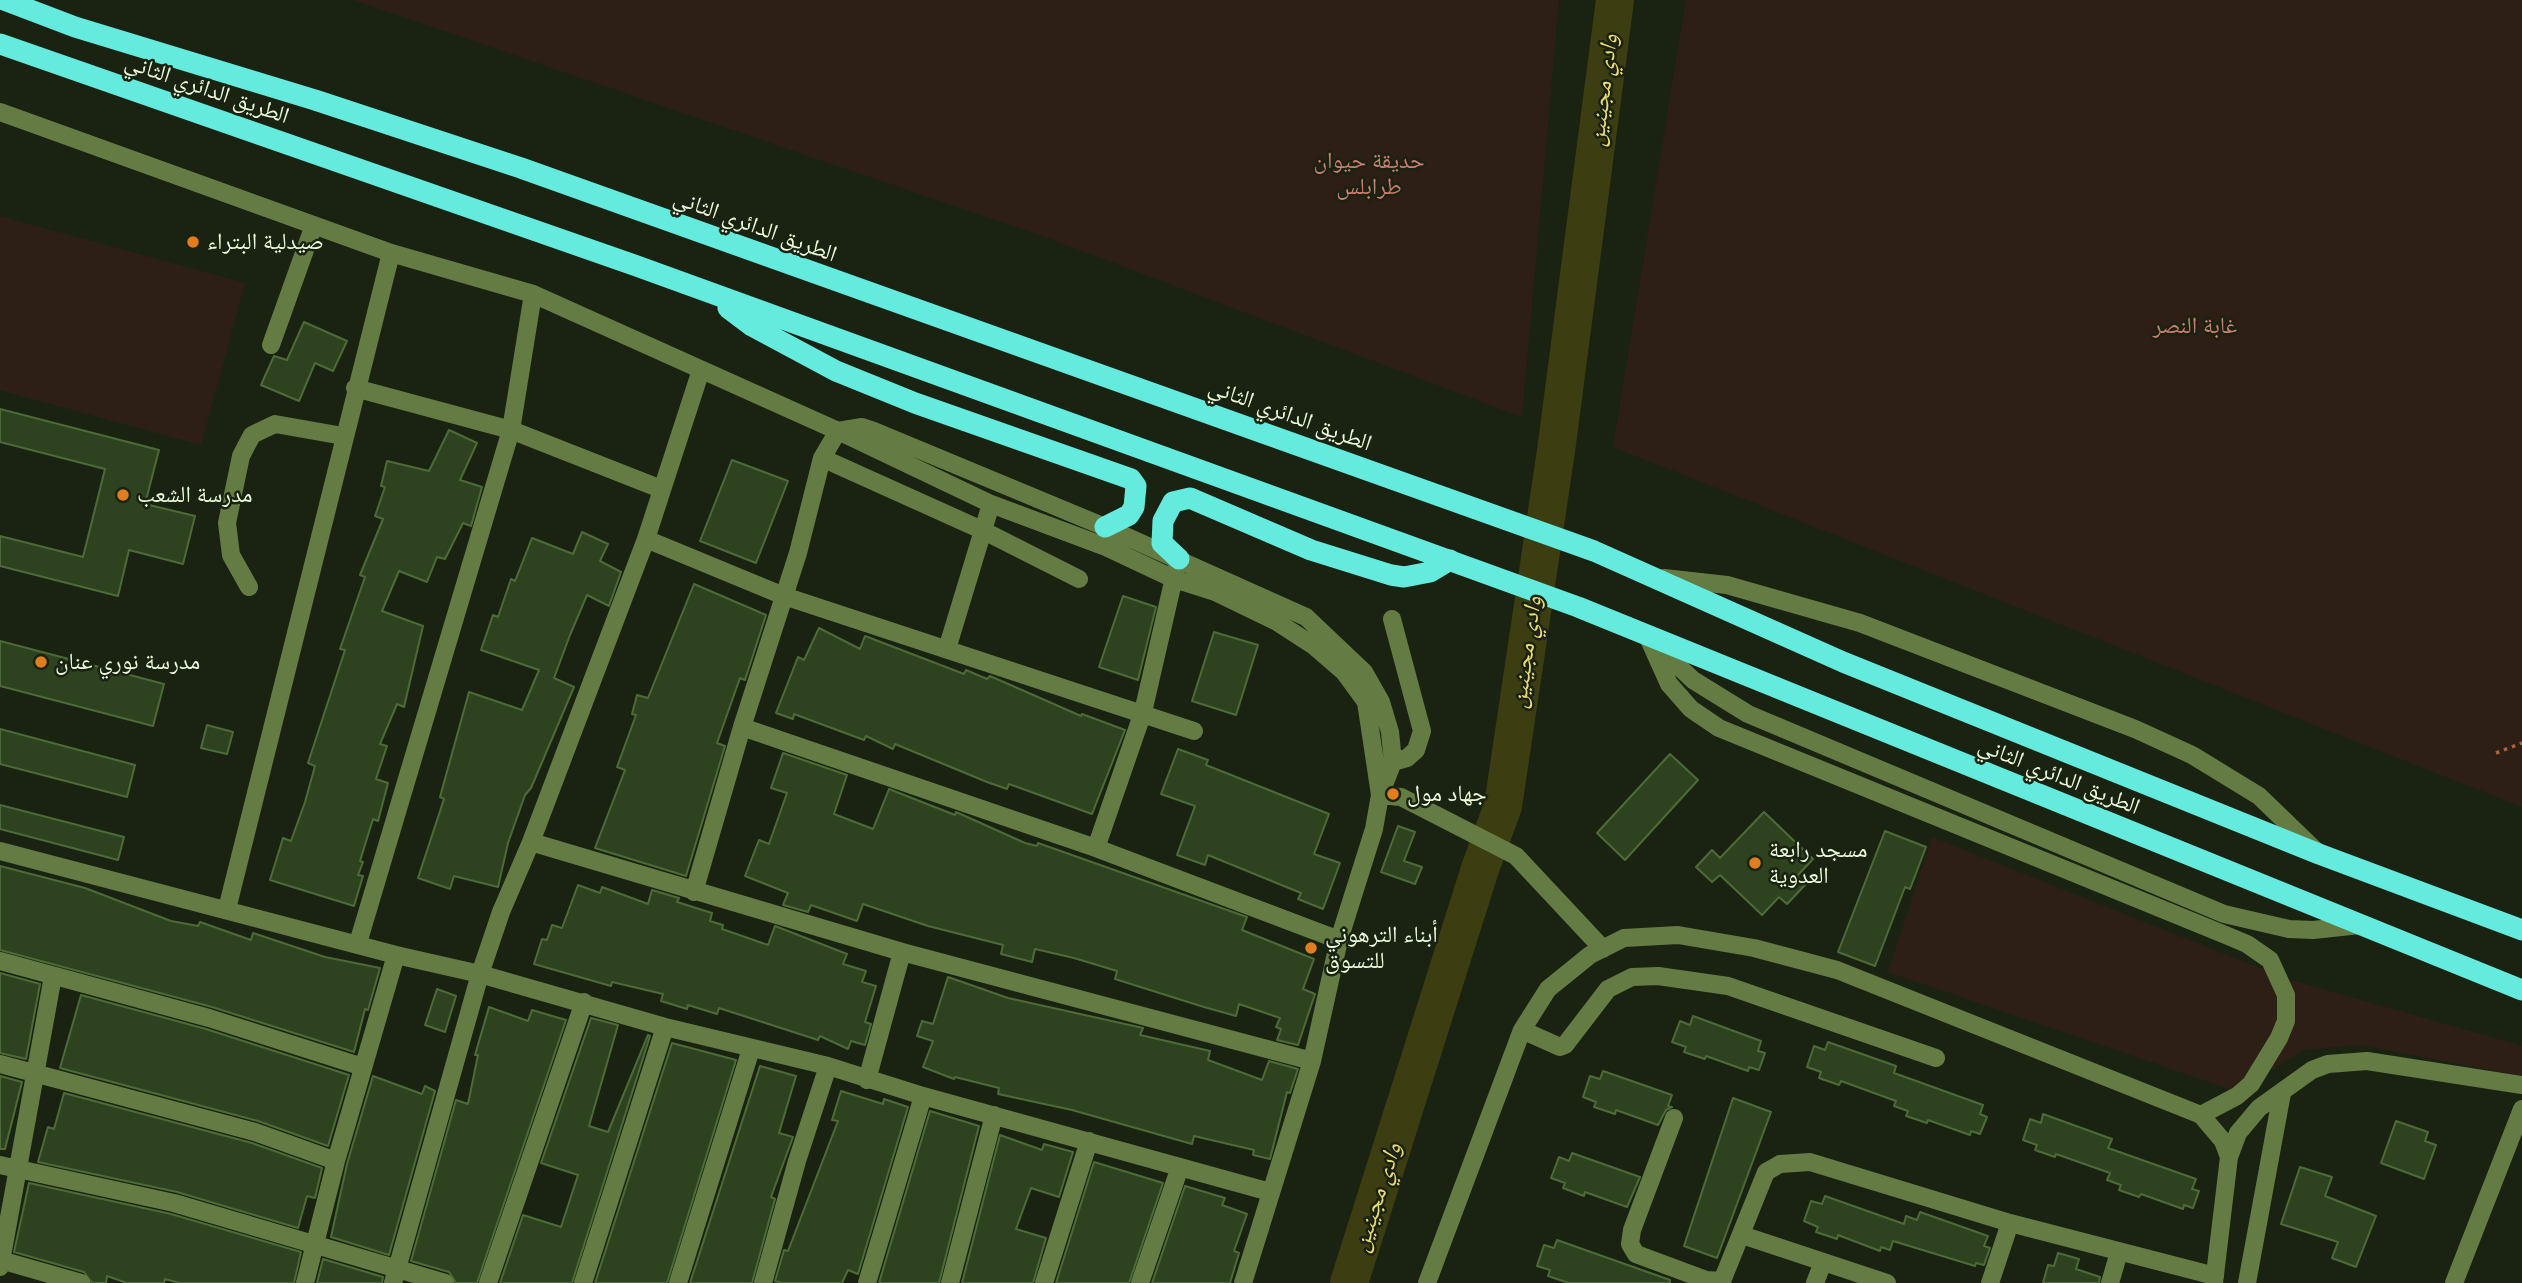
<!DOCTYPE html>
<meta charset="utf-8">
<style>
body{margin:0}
canvas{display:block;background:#1a2312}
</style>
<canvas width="2522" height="1283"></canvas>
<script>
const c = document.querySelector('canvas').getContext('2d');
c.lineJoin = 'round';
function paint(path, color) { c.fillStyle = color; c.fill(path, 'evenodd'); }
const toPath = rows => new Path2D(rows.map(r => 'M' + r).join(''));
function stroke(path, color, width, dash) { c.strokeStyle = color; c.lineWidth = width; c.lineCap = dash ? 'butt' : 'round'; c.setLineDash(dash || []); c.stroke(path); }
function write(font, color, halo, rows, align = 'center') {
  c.font = font + ' Raleway,"Noto Naskh Arabic",sans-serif'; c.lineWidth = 5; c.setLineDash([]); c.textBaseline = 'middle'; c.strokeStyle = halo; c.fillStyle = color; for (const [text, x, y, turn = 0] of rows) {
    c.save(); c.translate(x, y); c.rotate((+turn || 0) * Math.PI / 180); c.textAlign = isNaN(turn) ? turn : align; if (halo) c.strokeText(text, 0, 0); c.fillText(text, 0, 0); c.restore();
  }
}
const green = toPath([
 [354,0,1559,0,1522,417,1048,238],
 [1686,0,2522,0,2522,807,1613,447],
 [0,216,245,283,201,445,0,390],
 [1932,837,2287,979,2522,1046,2522,1076,2359,1045,2303,1050,2236,1091,1888,972]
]);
const river = toPath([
 [1349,1283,1480,869,1503,806,1556,451,1615,0]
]);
const building = toPath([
 [304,322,347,341,333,371,315,363,299,401,261,385,274,356,287,360,304,322],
 [0,409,159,450,145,504,195,516,183,564,129,550,118,596,0,566,0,536,83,557,105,469,0,442,0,409],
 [449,430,477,443,460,480,482,487,471,526,463,523,445,559,437,557,427,582,399,571,382,611,423,626,404,707,397,704,380,744,387,746,376,779,388,783,378,821,373,819,360,861,363,862,358,875,363,876,354,906,270,880,283,838,291,841,305,802,315,766,308,763,345,650,340,649,365,577,360,575,383,519,375,516,385,487,381,486,387,461,429,471,449,430],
 [732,460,788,481,756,563,700,541,732,460],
 [582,532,608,544,600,561,621,572,609,606,587,595,570,635,554,678,574,687,531,788,525,795,508,843,498,887,454,876,450,889,418,878,444,799,440,797,469,692,522,710,539,670,481,650,493,615,498,617,511,579,515,581,532,538,573,554,582,532],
 [694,584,766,615,745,680,740,678,717,743,725,746,686,876,595,848,625,770,617,767,636,715,632,714,637,695,648,698,694,584],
 [1123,596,1156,607,1138,680,1099,667,1123,596],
 [819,628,860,649,865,636,964,674,966,670,987,679,990,676,1081,716,1082,714,1125,730,1092,814,1009,784,1007,789,987,782,895,744,893,749,866,736,864,740,794,714,793,719,776,713,798,657,804,660,819,628],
 [1214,632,1258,645,1236,715,1192,701,1214,632],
 [0,641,164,684,153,726,0,686,0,641],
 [207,725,233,732,227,754,201,748,207,725],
 [0,729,135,765,127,797,0,764,0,729],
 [1178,749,1208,760,1206,765,1329,814,1314,854,1340,863,1323,909,1298,899,1301,893,1208,855,1205,865,1177,855,1195,806,1161,794,1178,749],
 [783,753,847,775,834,814,873,829,889,789,955,815,956,812,1025,843,1037,846,1038,843,1247,917,1242,930,1314,959,1303,989,1315,994,1298,1045,1277,1040,1281,1029,1276,1027,1280,1018,1239,1004,1236,1016,1204,1007,1115,979,1117,971,1074,958,1035,949,1032,962,1001,954,1003,945,928,926,863,904,857,921,811,905,808,912,783,905,788,893,745,876,759,840,769,844,787,793,771,788,783,753],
 [1670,754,1698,780,1625,860,1597,833,1670,754],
 [0,805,124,837,118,860,0,829,0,805],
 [1764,812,1813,859,1797,876,1805,885,1787,904,1779,897,1762,915,1720,875,1712,882,1696,867,1712,850,1720,858,1764,812],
 [1398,826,1415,832,1404,861,1422,867,1415,884,1381,872,1398,826],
 [1885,831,1926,847,1910,889,1905,887,1875,966,1838,952,1885,831],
 [0,866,85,888,171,921,198,926,200,922,251,940,253,933,325,957,380,968,368,1010,365,1009,354,1052,212,1007,0,950,0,866],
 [578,885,600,893,602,887,648,904,652,890,679,898,677,902,712,913,710,921,723,925,722,929,768,945,775,926,847,954,843,964,866,971,862,982,876,986,865,1022,871,1024,865,1045,851,1041,848,1049,820,1036,818,1040,719,1008,717,1014,688,1005,687,1009,661,1001,663,994,612,982,611,986,534,964,542,939,547,940,552,925,562,928,578,885],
 [0,973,40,984,26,1059,0,1053,0,973],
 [948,977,1008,998,1143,1028,1140,1035,1210,1051,1208,1060,1262,1080,1269,1061,1298,1069,1290,1093,1287,1092,1270,1159,1253,1155,1254,1150,1194,1136,1192,1144,1072,1110,998,1094,999,1088,955,1077,954,1079,923,1067,933,1041,917,1036,922,1021,933,1024,948,977],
 [437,989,456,996,445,1032,425,1025,437,989],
 [81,995,206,1029,349,1075,328,1146,258,1121,60,1068,81,995],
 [489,1007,528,1021,532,1010,566,1020,477,1283,456,1283,449,1272,411,1261,456,1100,468,1104,478,1055,475,1055,489,1007],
 [1693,1016,1761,1041,1758,1051,1765,1053,1759,1070,1749,1067,1748,1071,1706,1056,1705,1059,1684,1052,1686,1047,1672,1042,1680,1021,1690,1025,1693,1016],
 [591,1018,618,1025,589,1126,608,1132,648,1035,650,1036,572,1283,500,1283,523,1215,561,1227,578,1175,541,1163,591,1018],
 [1828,1042,1896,1066,1894,1073,1983,1105,1980,1114,1987,1117,1980,1134,1971,1131,1970,1135,1928,1120,1927,1123,1906,1116,1908,1111,1894,1106,1896,1101,1841,1081,1839,1085,1819,1078,1821,1072,1807,1067,1814,1046,1825,1050,1828,1042],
 [672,1043,736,1060,667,1283,595,1283,672,1043],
 [760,1066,796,1076,779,1133,793,1137,771,1197,775,1199,752,1283,690,1283,760,1066],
 [1603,1071,1672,1095,1668,1106,1672,1107,1666,1110,1658,1125,1616,1110,1615,1114,1594,1107,1596,1102,1583,1097,1590,1076,1600,1079,1603,1071],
 [0,1076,22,1082,5,1149,0,1149,0,1076],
 [373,1076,422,1094,425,1086,435,1091,389,1255,331,1237,347,1164,373,1076],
 [841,1091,883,1104,884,1099,908,1107,858,1274,848,1270,842,1283,782,1283,775,1281,784,1250,788,1251,838,1121,832,1120,841,1091],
 [64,1093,252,1143,322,1168,315,1198,307,1196,298,1228,177,1192,38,1162,48,1127,54,1129,64,1093],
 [1733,1098,1771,1112,1717,1258,1684,1246,1733,1098],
 [930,1111,979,1126,939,1283,879,1283,930,1111],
 [2043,1114,2112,1139,2108,1148,2196,1179,2192,1189,2199,1191,2193,1208,2184,1205,2183,1209,2141,1194,2139,1197,2119,1190,2121,1185,2107,1180,2110,1173,2056,1154,2055,1157,2035,1150,2037,1145,2023,1140,2030,1119,2041,1123,2043,1114],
 [2396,1121,2428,1132,2425,1141,2436,1145,2424,1179,2381,1163,2396,1121],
 [1000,1135,1042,1150,1044,1144,1073,1152,1059,1197,1031,1188,1016,1229,1046,1238,1033,1283,962,1283,1000,1135],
 [1572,1153,1640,1177,1627,1207,1585,1192,1584,1196,1563,1188,1565,1183,1551,1178,1559,1157,1569,1161,1572,1153],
 [1094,1162,1163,1183,1129,1283,1056,1283,1094,1162],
 [2300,1167,2332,1177,2325,1196,2376,1216,2356,1267,2332,1258,2338,1242,2281,1224,2300,1167],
 [29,1183,171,1214,301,1252,294,1283,180,1283,165,1279,164,1283,127,1283,107,1276,106,1283,92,1283,84,1272,14,1252,29,1183],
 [1185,1186,1225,1198,1222,1205,1247,1214,1234,1251,1239,1253,1230,1283,1152,1283,1185,1186],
 [1825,1196,1904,1224,1906,1216,1917,1220,1920,1212,1988,1236,1984,1246,1990,1248,1984,1265,1976,1263,1975,1266,1893,1241,1890,1250,1881,1247,1880,1251,1838,1235,1837,1239,1816,1232,1818,1227,1804,1221,1811,1201,1822,1204,1825,1196],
 [1557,1240,1670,1280,1670,1283,1569,1283,1548,1276,1550,1270,1537,1266,1544,1245,1554,1248,1557,1240],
 [2058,1253,2079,1259,2076,1269,2100,1277,2099,1283,2043,1283,2048,1265,2054,1266,2058,1253],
 [323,1259,383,1277,382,1283,317,1283,323,1259]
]);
const path = toPath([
 [2496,753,2522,743]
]);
const minor = toPath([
 [0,112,391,253,533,294,838,431,991,504,1106,547,1174,579,1215,592,1277,622,1314,646,1344,672,1366,702,1380,795],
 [271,345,314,225],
 [355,388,511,430,661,489],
 [822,458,984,531,1079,579],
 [646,539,784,596,1194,731],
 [1664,578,1727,585,1860,623,2135,729,2192,755,2259,796,2316,851],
 [249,587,231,555,227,523,241,456,252,435,275,424,343,436],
 [1392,619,1422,731,1416,750,1407,758,1393,762],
 [1647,635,1669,684,1691,709,1719,728,2228,936,2247,944,2270,960,2286,995,2286,1021,2279,1038,2251,1084,2237,1096,2201,1115],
 [1651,640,1693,680,1748,714,2224,914,2289,929,2313,930,2360,925],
 [947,649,991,504],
 [742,727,1096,848,1339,940],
 [1380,795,1401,797,1516,856,1603,949],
 [531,842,902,952,1312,1061],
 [1096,848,1143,712,1176,569],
 [0,851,396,955,480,974,665,1027,828,1066,923,1096,1270,1192],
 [694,892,742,727,798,553,822,458,838,431,862,427,874,431,1105,527,1306,617,1364,672,1381,702,1390,732,1393,762,1380,795,1374,829,1339,940,1312,1061,1243,1283],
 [227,909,391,253],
 [358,943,511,430,533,294],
 [0,961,209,1018,363,1067],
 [1522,1030,1560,1047,1565,1045,1608,989,1632,977,1658,976,1728,986,1936,1058],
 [0,1064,255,1132,336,1161],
 [867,1080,902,952],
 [1674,1118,1632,1230,1630,1244,1636,1254,1706,1280,1722,1281,1766,1172,1780,1164,1810,1162,2010,1223,2215,1276],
 [2229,1157,2238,1133,2259,1108,2312,1070,2328,1064,2367,1061,2522,1085],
 [0,1165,174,1203,445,1283],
 [1742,1235,1887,1283],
 [0,1260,81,1283],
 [0,1267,53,976],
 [305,1283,336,1161,396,955],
 [393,1283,480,974,501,912,531,842,646,539,701,370],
 [488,1283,584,1002],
 [583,1283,665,1027],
 [678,1283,751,1049],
 [763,1283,797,1161,828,1066],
 [867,1283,923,1096],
 [950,1283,994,1115],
 [1044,1283,1089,1141],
 [1140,1283,1180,1167],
 [1427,1283,1522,1030,1548,989,1590,955,1624,938,1678,935,1754,948,1837,970,2201,1115,2223,1141,2229,1157,2214,1283],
 [1815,1283,1823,1262],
 [1990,1283,2010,1223],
 [2110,1283,2119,1252],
 [2247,1283,2282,1093],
 [2454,1283,2522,1109]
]);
const highway = toPath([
 [4,0,75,27,315,100,521,168,1594,551,1843,662,2319,854,2522,930],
 [0,44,634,265,1578,607,2522,990],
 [728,308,752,326,836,371,915,403,1131,479,1136,486,1134,507,1129,515,1105,527],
 [1179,559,1162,543,1163,521,1173,502,1190,498,1311,550,1391,575,1404,577,1430,572,1450,560]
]);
const markers = [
 [193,242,7,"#e07e1f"],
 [123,495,7,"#e07e1f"],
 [41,662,7,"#e07e1f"],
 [1393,794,7,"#e07e1f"],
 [1755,863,7,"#e07e1f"],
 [1311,948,7,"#e07e1f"]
];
const streetNames = [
 ["الطريق الدائري الثاني",207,89,19],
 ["الطريق الدائري الثاني",755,226,20],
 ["الطريق الدائري الثاني",1290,415,20],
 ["الطريق الدائري الثاني",2059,776,22]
];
const parkNames = [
 ["حديقة حيوان",1369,161],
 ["طرابلس",1369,187],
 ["غابة النصر",2195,326]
];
const poiNames = [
 ["صيدلية البتراء",207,242],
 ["مدرسة الشعب",137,495],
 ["مدرسة نوري عنان",55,662],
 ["جهاد مول",1407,794],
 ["مسجد رابعة",1769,850],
 ["العدوية",1769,876],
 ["أبناء الترهوني",1325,935],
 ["للتسوق",1325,961]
];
const waterNames = [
 ["وادي مجينين",1603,90,-83],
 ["وادي مجينين",1526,652,-82],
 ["وادي مجينين",1377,1197,-72]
];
paint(green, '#2d1e16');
stroke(river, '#3c3d11', 38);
paint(building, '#2e4220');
stroke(building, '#4c6b36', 2);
stroke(path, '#a86240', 3.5, [3.5, 5]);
stroke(minor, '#647c43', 18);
stroke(highway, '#65eade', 21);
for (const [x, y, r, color] of markers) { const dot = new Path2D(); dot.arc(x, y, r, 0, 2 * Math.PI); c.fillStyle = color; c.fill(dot); stroke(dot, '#1a2312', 2.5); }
write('23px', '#eafada', '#1a2312', streetNames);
write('23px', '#d07d6f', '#1a2312', parkNames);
write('23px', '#eafada', '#1a2312', poiNames, 'left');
write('italic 24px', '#ecda75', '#1a2312', waterNames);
</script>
